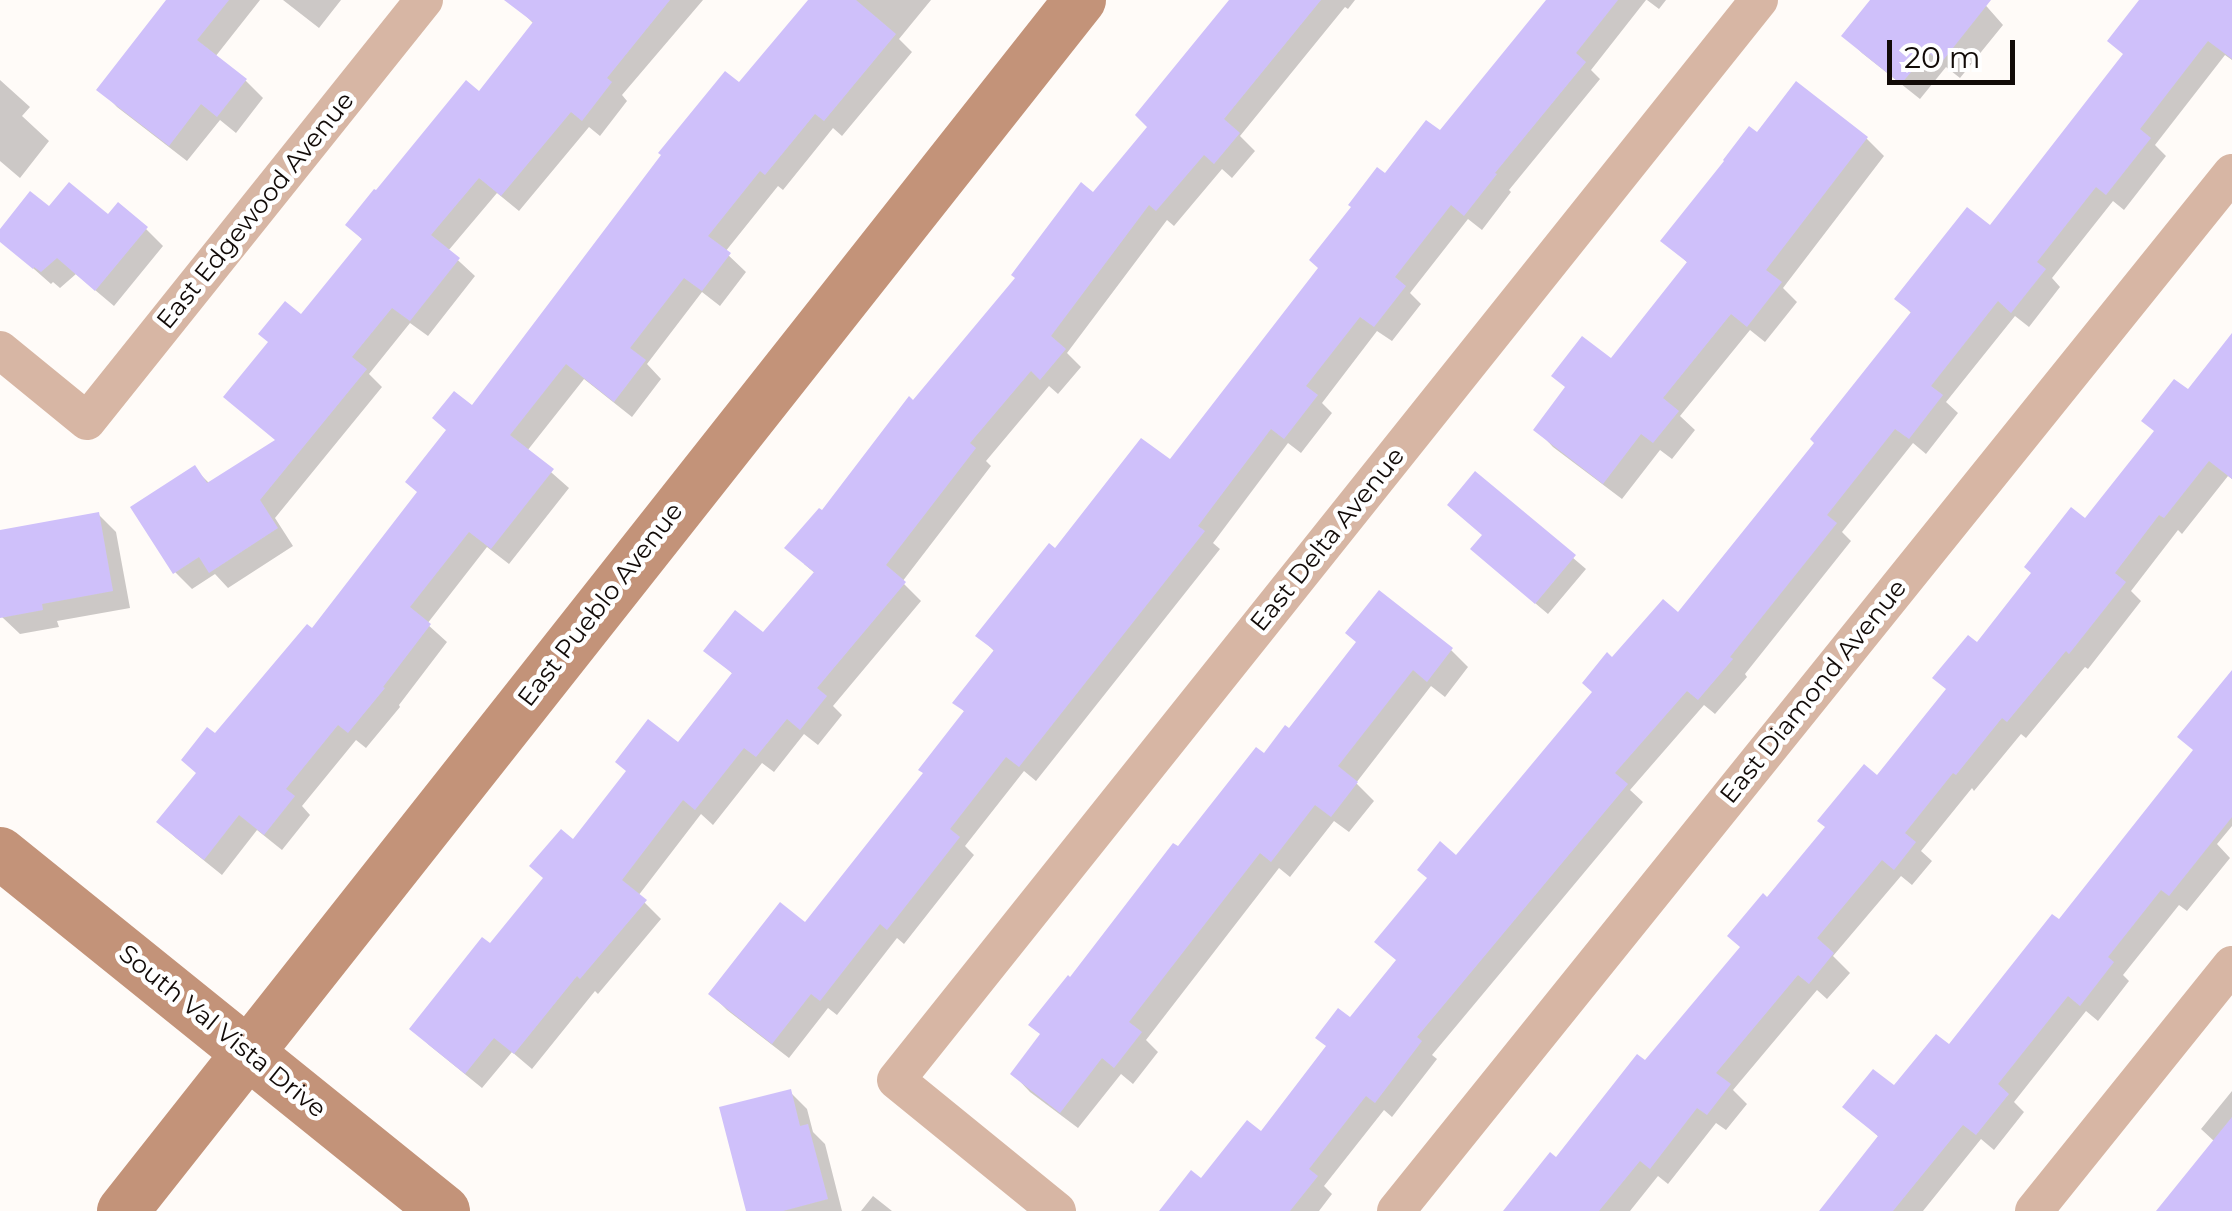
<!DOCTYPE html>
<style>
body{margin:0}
#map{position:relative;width:2232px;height:1211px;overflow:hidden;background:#fffbf8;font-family:Montserrat,sans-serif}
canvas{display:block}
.scale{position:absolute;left:1887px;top:40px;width:128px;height:45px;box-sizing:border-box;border:5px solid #120b08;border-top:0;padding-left:12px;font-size:30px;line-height:35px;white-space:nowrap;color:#120b08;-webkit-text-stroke:8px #fff;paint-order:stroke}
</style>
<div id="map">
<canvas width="2232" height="1211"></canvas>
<div class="scale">20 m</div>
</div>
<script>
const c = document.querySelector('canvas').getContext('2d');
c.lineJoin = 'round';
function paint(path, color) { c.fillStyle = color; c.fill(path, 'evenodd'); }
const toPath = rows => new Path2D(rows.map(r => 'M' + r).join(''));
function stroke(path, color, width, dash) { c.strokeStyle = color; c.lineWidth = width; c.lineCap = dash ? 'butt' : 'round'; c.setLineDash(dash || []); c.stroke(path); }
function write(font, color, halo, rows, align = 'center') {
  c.font = font + ' Montserrat,sans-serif'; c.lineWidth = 9; c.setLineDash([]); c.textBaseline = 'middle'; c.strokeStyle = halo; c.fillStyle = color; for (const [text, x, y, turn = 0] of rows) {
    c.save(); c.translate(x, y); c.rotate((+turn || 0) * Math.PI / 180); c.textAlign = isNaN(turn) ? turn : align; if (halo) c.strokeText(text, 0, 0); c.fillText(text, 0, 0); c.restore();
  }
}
const shadow = toPath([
 [170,0,260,0,215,57,246,81,263,98,236,133,220,120,187,161,117,107,100,89],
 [283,0,341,0,319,28],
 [528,0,703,0,622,95,627,101,600,136,589,127,519,211,497,193,448,251,475,276,428,336,410,323,369,374,382,387,275,518,293,546,228,588,215,574,192,589,175,572,195,469,210,484,277,441,301,318,364,241,348,225,479,95,534,24,520,10],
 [830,0,931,0,899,39,912,52,842,136,833,128,783,190,778,186,725,252,746,272,720,306,702,292,647,364,661,379,632,417,584,379,527,451,569,488,509,564,487,547,427,624,447,642,399,705,400,707,366,748,356,740,302,806,310,815,282,850,257,830,222,875,176,838,159,821,198,774,216,737,313,631,419,493,472,408,739,86],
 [1232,0,1355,0,1348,9,1345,7,1240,136,1255,151,1232,178,1222,169,1174,226,1167,220,1067,353,1081,367,1058,394,1049,386,986,461,991,466,902,582,921,601,833,706,842,715,818,745,804,734,774,772,762,763,713,825,701,814,638,896,661,919,598,994,595,991,532,1069,512,1052,482,1088,429,1045,412,1028,490,946,574,842,679,745,734,675,706,650,763,636,816,574,804,564,822,513,913,403,1150,127],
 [1550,0,1646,0,1591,70,1600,79,1509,190,1511,192,1482,230,1468,219,1410,293,1421,304,1392,341,1377,331,1322,403,1332,413,1301,453,1288,443,1213,543,1220,549,1036,781,1024,771,965,846,974,855,904,944,897,938,837,1015,828,1008,789,1058,727,1010,711,994,806,926,926,774,966,713,956,703,995,652,979,636,1056,552,1170,463,1320,268,1385,177,1440,133],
 [1647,0,1666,0,1659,9],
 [1873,0,1981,0,2003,25,1960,78,1946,67,1920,99,1862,53,1845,36],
 [2142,0,2232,0,2232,60,2225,55,2155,145,2166,156,2124,210,2113,201,2052,278,2060,287,2029,327,2015,316,1946,402,1958,413,1926,454,1913,443,1842,532,1851,541,1745,674,1747,677,1715,714,1704,705,1630,790,1643,802,1432,1055,1437,1059,1392,1117,1384,1110,1324,1186,1332,1194,1319,1211,1177,1211,1202,1182,1261,1135,1398,962,1457,858,1595,692,1613,660,1678,615,1817,443,1912,314,1898,299,1990,228,2125,56],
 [0,80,30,107,22,116,49,141,20,178,0,161],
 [1796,85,1867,139,1884,156,1783,288,1797,302,1765,342,1750,330,1680,416,1695,430,1672,459,1660,450,1622,499,1553,447,1536,429,1612,362,1689,264,1664,240,1757,135],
 [108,218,146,229,163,246,114,306,76,274,60,288,53,282,51,284,0,239,0,233],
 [2232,337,2232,479,2228,476,2182,534,2178,530,2131,591,2141,601,2088,669,2085,667,2026,738,2021,734,1974,791,1972,788,1921,851,1932,861,1912,885,1901,876,1833,956,1850,973,1827,999,1817,990,1733,1090,1747,1104,1726,1130,1716,1123,1668,1184,1658,1176,1630,1211,1508,1211,1646,1064,1742,948,1768,900,1877,778,1948,691,1978,646,2085,522],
 [1476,475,1586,569,1548,614,1485,561,1485,536],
 [98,514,116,532,130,608,57,621,59,627,20,634,2,617,0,607,0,532],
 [1451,650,1468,667,1445,697,1431,686,1356,783,1374,801,1349,832,1334,821,1290,877,1279,868,1146,1040,1158,1052,1133,1084,1121,1074,1078,1128,1030,1092,1013,1074,1042,1036,1070,980,1178,850,1264,756,1289,731],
 [2232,674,2232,826,2217,844,2230,858,2187,911,2179,905,2123,975,2129,981,2098,1021,2086,1011,2014,1102,2024,1112,1994,1150,1981,1139,1923,1211,1822,1211,1880,1138,1846,1107,1894,1089,1949,1048,2060,923,2195,752],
 [2232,1091,2232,1211,2159,1211,2215,1142,2201,1129],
 [790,1092,807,1109,813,1132,825,1144,842,1211,749,1211],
 [873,1196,892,1211,861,1211]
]);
const building = toPath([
 [166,0,229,0,197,40,247,79,217,117,201,104,169,146,96,90],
 [504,0,670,0,607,78,612,82,582,121,571,112,501,196,479,178,431,235,460,258,410,321,392,308,352,357,367,369,260,500,278,528,209,573,199,557,173,574,130,507,195,465,207,483,275,440,223,397,268,342,258,334,285,301,301,314,362,239,345,225,374,189,376,190,466,80,479,91,533,22],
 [808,0,856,0,896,34,824,121,815,114,765,175,760,171,708,236,731,253,702,291,684,278,630,348,646,360,614,402,566,364,510,435,554,469,491,549,469,532,410,607,431,624,383,687,385,688,348,733,338,725,286,789,295,796,264,835,239,815,204,860,156,822,196,773,181,760,207,727,215,733,307,624,312,628,417,492,405,482,446,430,432,418,454,391,472,405,661,155,658,153,725,71,739,82],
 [1229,0,1321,0,1224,119,1240,133,1214,164,1204,155,1156,211,1149,205,1051,336,1066,349,1040,380,1031,371,970,443,976,448,886,565,906,582,817,688,827,696,800,730,787,719,756,757,744,748,695,810,683,800,622,880,647,900,580,979,577,976,514,1054,494,1038,465,1074,409,1029,482,937,490,943,543,878,529,866,561,829,573,839,626,771,615,762,648,719,678,742,732,673,703,651,735,610,763,632,814,572,784,548,819,508,822,510,909,396,913,400,1015,278,1011,275,1081,182,1093,192,1147,127,1135,115],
 [1546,0,1618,0,1576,53,1586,62,1495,173,1497,174,1464,216,1451,205,1395,277,1406,286,1374,327,1360,317,1306,386,1318,395,1284,439,1271,429,1198,526,1205,531,1019,767,1006,757,950,829,960,837,887,930,880,924,820,1001,811,994,772,1044,708,994,780,902,805,922,923,773,918,770,964,711,952,703,994,650,975,636,1049,543,1055,548,1141,438,1170,459,1318,268,1309,260,1351,207,1348,205,1377,167,1385,173,1426,120,1440,130],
 [1870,0,1991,0,1941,63,1928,52,1901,84,1841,36],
 [2139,0,2232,0,2232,59,2208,41,2140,129,2151,138,2106,195,2096,187,2037,262,2046,269,2011,313,1998,301,1931,386,1943,395,1909,439,1895,429,1827,515,1837,523,1730,657,1733,659,1698,700,1687,691,1615,773,1628,784,1417,1037,1422,1041,1375,1103,1366,1096,1309,1169,1318,1176,1290,1211,1159,1211,1191,1170,1201,1178,1247,1120,1261,1131,1326,1046,1315,1038,1338,1008,1350,1017,1396,960,1374,942,1427,878,1417,870,1440,841,1456,855,1592,692,1582,683,1607,652,1612,657,1663,599,1678,612,1814,443,1810,439,1911,312,1894,299,1967,207,1990,225,2123,54,2107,41],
 [1796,81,1868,137,1766,270,1782,282,1747,327,1731,314,1663,398,1679,411,1653,443,1641,434,1603,484,1533,430,1565,387,1551,376,1582,336,1611,358,1687,262,1660,241,1724,161,1723,160,1749,126,1757,132],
 [69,182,108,214,118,202,148,227,95,291,57,258,41,272,34,267,33,269,0,242,0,229,30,191,49,206],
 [2232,333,2232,479,2209,461,2164,518,2159,515,2115,573,2126,582,2069,654,2066,651,2007,722,2002,718,1956,775,1953,773,1905,833,1916,842,1894,870,1882,860,1817,938,1834,953,1809,984,1798,975,1716,1073,1731,1084,1707,1115,1697,1108,1650,1169,1640,1161,1599,1211,1503,1211,1550,1152,1556,1157,1637,1054,1645,1060,1740,947,1727,936,1763,893,1767,897,1825,827,1817,821,1864,764,1877,775,1946,689,1932,678,1968,635,1977,642,2031,573,2024,567,2071,507,2085,518,2154,431,2141,421,2174,379,2188,389],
 [1475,471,1576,555,1535,604,1470,549,1482,535,1447,505],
 [99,512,113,591,42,604,43,610,0,618,0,530],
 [1379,590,1453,648,1427,682,1413,670,1338,766,1358,782,1331,817,1315,805,1271,862,1260,853,1129,1022,1142,1032,1114,1068,1102,1058,1060,1113,1010,1074,1040,1034,1028,1025,1068,975,1070,977,1173,843,1178,846,1256,747,1264,753,1285,725,1289,728,1356,642,1345,633],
 [2232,670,2232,817,2169,896,2161,890,2108,957,2114,962,2080,1006,2068,996,1998,1084,2009,1094,1976,1135,1963,1125,1893,1211,1819,1211,1878,1136,1842,1107,1873,1069,1894,1085,1936,1034,1949,1044,2052,914,2059,919,2193,750,2177,737],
 [791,1089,800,1126,808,1124,828,1199,783,1211,746,1211,719,1107],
 [2232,1117,2232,1211,2156,1211]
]);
const street = toPath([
 [0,350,87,421,424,0],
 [1057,1211,896,1080,1759,0],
 [1396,1211,2232,173],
 [2034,1211,2232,965]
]);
const secondary = toPath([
 [0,853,444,1211],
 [123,1211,1080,0]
]);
const streetNames = [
 ["East Edgewood Avenue",256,211,-51],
 ["East Delta Avenue",1328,540,-51],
 ["East Pueblo Avenue",601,605,-52],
 ["East Diamond Avenue",1814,692,-51],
 ["South Val Vista Drive",222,1032,39]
];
paint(shadow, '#0003');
paint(building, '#cfc0fa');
stroke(street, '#d7b6a4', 38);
stroke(secondary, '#c39379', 52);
write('25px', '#120b08', '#fff', streetNames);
</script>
